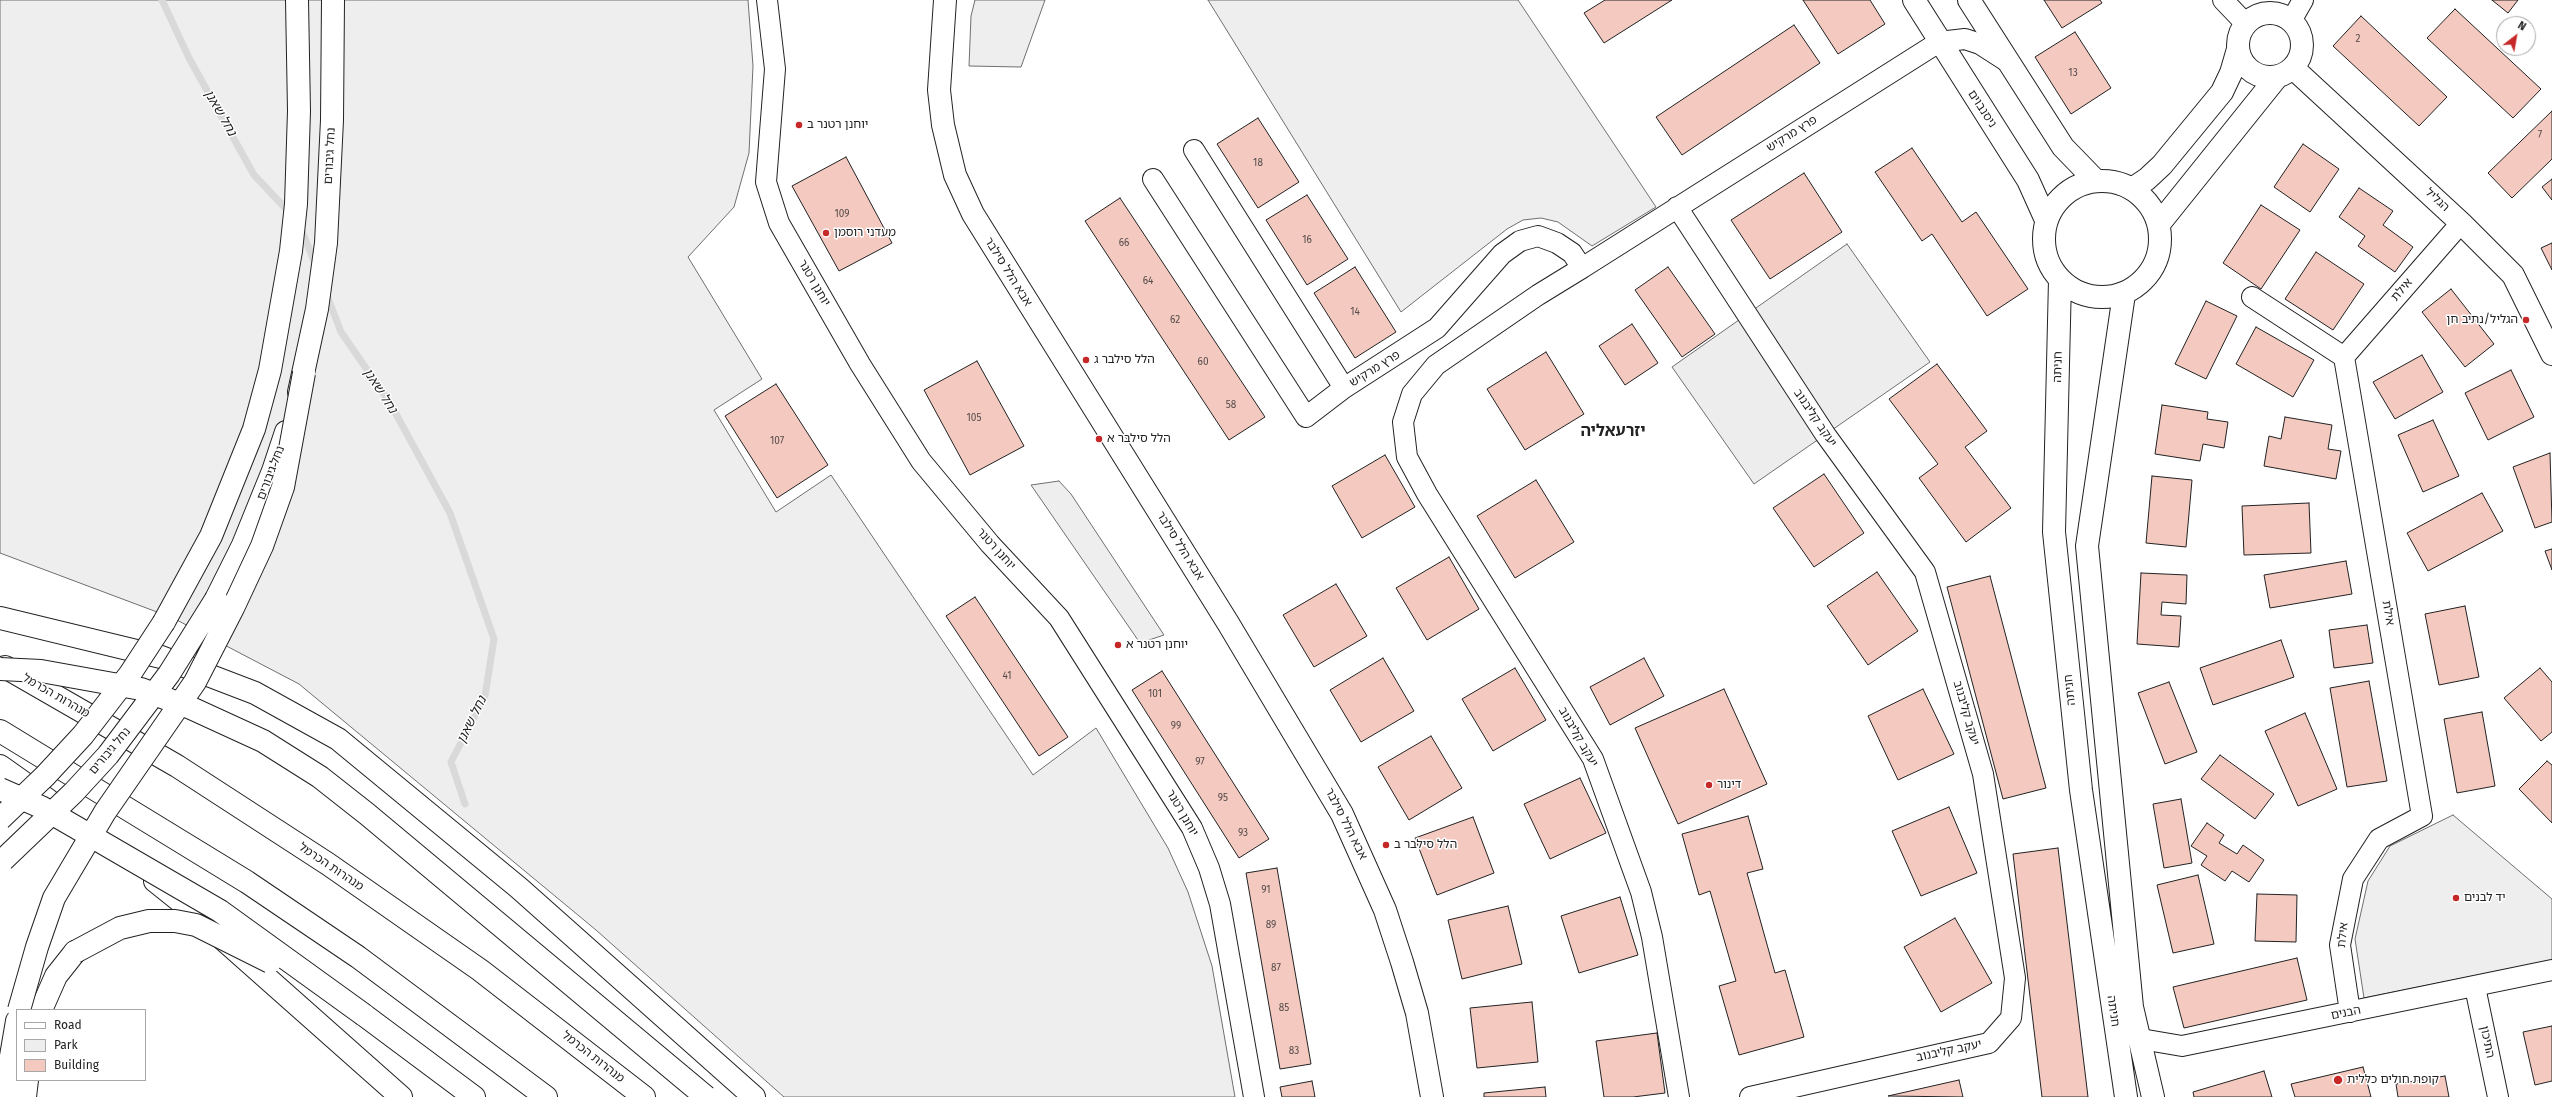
<!DOCTYPE html>
<meta charset="utf-8">
<style>
body{margin:0}
#map{position:relative;width:2552px;height:1097px;overflow:hidden;background:#fff;font-family:"Fira Sans",sans-serif}
canvas{display:block}
.legend{position:absolute;left:16px;top:1009px;width:130px;height:72px;box-sizing:border-box;background:#fff;border:1px solid #a7a7a7;margin:0;padding:5px 7px;list-style:none;font-size:12px;color:#222}
.legend li{display:flex;align-items:center;gap:8px;height:20px}
.legend b{width:20px;border:1px solid #a7a7a7}
.north{position:absolute;left:2496px;top:16px;width:40px;height:40px;box-sizing:border-box;background:#fff;border:1px solid #a7a7a7;border-radius:50%;rotate:31deg;font-size:11px;font-weight:700;line-height:16px;text-align:center;color:#222}
.north::after{content:'';display:block;margin:auto;width:14px;height:18px;background:#c62828;clip-path:polygon(50% 0,100% 100%,50% 72%,0 100%)}
</style>
<div id="map">
<canvas width="2552" height="1097"></canvas>
<ul class="legend">
<li><b style="height:5px;background:#fff"></b>Road</li>
<li><b style="height:11px;background:#eee"></b>Park</li>
<li><b style="height:11px;background:#f3c9c0"></b>Building</li>
</ul>
<div class="north">N</div>
</div>
<script>
const c = document.querySelector('canvas').getContext('2d');
c.lineJoin = 'round';
function paint(path, color) { c.fillStyle = color; c.fill(path, 'evenodd'); }
const toPath = rows => new Path2D(rows.map(r => 'M' + r).join(''));
function stroke(path, color, width, dash) { c.strokeStyle = color; c.lineWidth = width; c.lineCap = dash ? 'butt' : 'round'; c.setLineDash(dash || []); c.stroke(path); }
function write(font, color, halo, rows, align = 'center') {
  c.font = font + ' "Fira Sans","Noto Sans Hebrew",sans-serif'; c.lineWidth = 3; c.setLineDash([]); c.textBaseline = 'middle'; c.strokeStyle = halo; c.fillStyle = color; for (const [text, x, y, turn = 0] of rows) {
    c.save(); c.translate(x, y); c.rotate((+turn || 0) * Math.PI / 180); c.textAlign = isNaN(turn) ? turn : align; if (halo) c.strokeText(text, 0, 0); c.fillText(text, 0, 0); c.restore();
  }
}
const green = toPath([
 [0,0,748,0,753,66,749,153,734,207,688,257,762,379,714,410,776,512,831,475,1033,775,1096,728,1168,848,1188,892,1212,966,1235,1097,784,1097,596,930,299,684,173,618,0,553,0,0],
 [975,0,1045,0,1021,67,969,66,971,16,975,0],
 [1208,0,1518,0,1656,207,1592,246,1558,222,1541,218,1523,220,1507,229,1401,312,1208,0],
 [1059,481,1071,494,1164,635,1140,643,1031,485,1059,481],
 [2453,815,2552,899,2552,960,2364,998,2355,939,2368,881,2390,846,2453,815]
]);
const parking = toPath([
 [1847,244,1930,362,1754,484,1672,367,1847,244]
]);
const stream = toPath([
 [162,0,189,58,254,175,290,213],
 [300,226,316,266],
 [326,293,341,332,390,403,450,513,494,639,485,696,451,762,465,804]
]);
const building = toPath([
 [1605,0,1672,0,1604,43,1584,13,1605,0],
 [1803,0,1870,0,1885,24,1838,54,1803,0],
 [2044,0,2100,0,2102,3,2062,28,2044,0],
 [2492,0,2518,0,2508,13,2492,0],
 [2455,9,2541,89,2513,118,2427,38,2455,9],
 [2361,16,2447,97,2419,126,2333,46,2361,16],
 [1794,25,1820,63,1682,155,1656,117,1794,25],
 [2075,32,2111,88,2071,114,2035,57,2075,32],
 [2552,111,2552,159,2512,198,2488,173,2552,111],
 [1258,118,1299,182,1258,208,1217,144,1258,118],
 [2303,144,2339,169,2310,212,2274,187,2303,144],
 [1912,148,1962,222,1976,212,2028,289,1987,316,1932,234,1922,241,1875,172,1912,148],
 [846,157,892,243,839,271,792,186,846,157],
 [1804,173,1842,232,1770,279,1731,220,1804,173],
 [2552,179,2552,200,2542,187,2552,179],
 [2359,188,2393,211,2383,225,2413,247,2395,272,2358,246,2365,236,2339,217,2359,188],
 [1307,195,1348,259,1307,285,1266,220,1307,195],
 [1120,198,1265,417,1229,440,1085,221,1120,198],
 [2261,205,2300,230,2261,289,2223,263,2261,205],
 [2552,243,2552,270,2541,248,2552,243],
 [2316,252,2364,284,2333,330,2285,299,2316,252],
 [1355,267,1396,332,1355,358,1314,293,1355,267],
 [1668,267,1715,334,1682,357,1635,290,1668,267],
 [2451,289,2494,344,2465,367,2422,312,2451,289],
 [2206,301,2237,316,2206,379,2175,364,2206,301],
 [1632,324,1658,363,1625,385,1599,346,1632,324],
 [2256,327,2314,360,2293,397,2236,364,2256,327],
 [1546,352,1584,414,1525,450,1487,389,1546,352],
 [2422,355,2443,392,2395,419,2373,382,2422,355],
 [977,361,1024,446,970,475,924,390,977,361],
 [1937,364,1987,431,1965,447,2011,508,1966,542,1919,478,1938,464,1889,399,1937,364],
 [2511,370,2534,417,2488,440,2465,393,2511,370],
 [776,384,828,465,777,498,725,416,776,384],
 [2162,405,2208,412,2207,419,2228,422,2224,448,2203,444,2200,461,2155,454,2162,405],
 [2285,417,2332,425,2328,449,2341,451,2336,479,2264,466,2269,436,2281,439,2285,417],
 [2433,420,2459,476,2423,492,2398,435,2433,420],
 [2550,453,2552,522,2535,528,2513,467,2550,453],
 [1385,455,1415,507,1362,538,1332,486,1385,455],
 [1824,474,1864,533,1814,567,1773,508,1824,474],
 [2152,476,2192,480,2186,547,2146,543,2152,476],
 [1536,480,1574,542,1515,578,1477,516,1536,480],
 [2482,493,2503,531,2428,571,2407,533,2482,493],
 [2309,503,2311,553,2244,555,2242,506,2309,503],
 [2552,549,2552,570,2545,551,2552,549],
 [1449,557,1479,609,1427,640,1396,588,1449,557],
 [2346,561,2352,594,2270,608,2264,575,2346,561],
 [1877,572,1918,631,1868,665,1827,606,1877,572],
 [2141,573,2187,575,2186,604,2162,602,2161,615,2181,616,2179,647,2137,644,2141,573],
 [1990,576,2046,788,2003,799,1947,587,1990,576],
 [1336,584,1367,636,1314,667,1283,615,1336,584],
 [975,597,1068,737,1039,756,946,616,975,597],
 [2465,606,2479,677,2439,685,2425,614,2465,606],
 [2367,625,2373,663,2334,668,2329,630,2367,625],
 [2281,640,2294,677,2213,705,2200,668,2281,640],
 [1383,658,1414,711,1361,742,1330,690,1383,658],
 [1644,658,1664,696,1610,725,1590,687,1644,658],
 [1515,668,1546,720,1493,751,1462,699,1515,668],
 [2540,668,2552,682,2552,732,2541,741,2504,698,2540,668],
 [1162,671,1269,839,1239,858,1132,690,1162,671],
 [2369,681,2387,781,2347,787,2330,688,2369,681],
 [2169,682,2197,752,2165,764,2138,693,2169,682],
 [1724,689,1767,784,1678,824,1635,728,1724,689],
 [1923,689,1954,754,1898,780,1868,716,1923,689],
 [2482,712,2495,786,2457,793,2444,719,2482,712],
 [2305,713,2337,789,2298,806,2265,731,2305,713],
 [1431,736,1462,788,1409,820,1378,767,1431,736],
 [2220,755,2274,794,2255,819,2201,779,2220,755],
 [2547,761,2552,765,2552,823,2519,789,2547,761],
 [1580,778,1606,833,1550,859,1524,804,1580,778],
 [2181,799,2192,863,2164,868,2153,804,2181,799],
 [1949,807,1977,873,1921,896,1892,831,1949,807],
 [1748,816,1763,869,1747,873,1775,973,1785,970,1804,1037,1739,1055,1719,986,1736,981,1710,891,1699,895,1682,834,1748,816],
 [1473,817,1494,873,1437,895,1415,838,1473,817],
 [2207,823,2224,835,2219,843,2237,854,2243,845,2264,860,2249,882,2232,871,2225,881,2201,865,2207,856,2191,846,2207,823],
 [2058,848,2088,1097,2042,1097,2013,854,2058,848],
 [1277,868,1311,1064,1280,1069,1246,873,1277,868],
 [2198,875,2214,944,2173,953,2157,885,2198,875],
 [2257,894,2297,895,2296,942,2255,941,2257,894],
 [1620,897,1638,955,1579,973,1561,916,1620,897],
 [1508,906,1522,964,1462,979,1448,920,1508,906],
 [1955,918,1992,983,1941,1012,1904,947,1955,918],
 [2297,958,2307,1000,2184,1028,2173,987,2297,958],
 [1532,1002,1538,1062,1477,1068,1470,1008,1532,1002],
 [2552,1026,2552,1081,2535,1085,2523,1032,2552,1026],
 [1657,1033,1665,1093,1633,1097,1604,1097,1596,1041,1657,1033],
 [2363,1067,2371,1097,2295,1097,2291,1084,2363,1067],
 [2264,1071,2272,1097,2194,1097,2193,1092,2264,1071],
 [2445,1076,2449,1097,2398,1097,2396,1084,2445,1076],
 [1959,1080,1963,1097,1888,1096,1959,1080],
 [1312,1081,1315,1097,1282,1097,1280,1087,1312,1081],
 [1545,1087,1546,1097,1484,1097,1484,1093,1545,1087]
]);
const street = toPath([
 [767,0,775,69,766,182,779,223,860,364,921,461,990,544,1059,618,1192,828,1209,868,1220,904,1254,1097],
 [2223,0,2245,23],
 [2291,21,2303,0],
 [1194,150,1344,388,1437,328,1502,254,1520,241,1538,236,1557,243,1572,253,1582,268,1939,42,1965,39,1980,44,2008,62],
 [1153,179,1306,417,1344,388],
 [1677,207,1825,434,1925,572,1983,774,2015,978,2011,1018,1989,1043,1750,1097],
 [1582,268,1538,295,1436,365,1412,394,1403,422,1407,457,1427,494,1593,759,1641,892,1652,937,1679,1097],
 [2252,297,2344,357],
 [2475,987,2498,1097],
 [2350,1012,2340,945,2353,879,2379,839,2422,816,2344,357,2461,223],
 [2141,1039,2182,1046,2552,970]
]);
const secondary = toPath([
 [945,0,939,90,943,125,955,175,973,214,1228,623,1342,814,1385,910,1402,962,1417,1013,1432,1097],
 [1914,0,2028,180,2046,220],
 [1969,0,2063,147,2096,181],
 '2238 45a32 32 0 1 1 64 0a32 32 0 1 1-64 0Z',
 [2293,68,2461,223,2513,275,2552,354],
 '2044 239a58 58 0 1 1 116 0a58 58 0 1 1-116 0Z',
 [2132,189,2147,179,2162,165,2222,92,2231,73,2238,49],
 [2159,224,2277,77],
 [2060,280,2054,532,2081,790,2126,1097],
 [2124,294,2087,546,2132,1007,2153,1097],
 [299,392,317,309,326,243,332,120,333,0],
 [216,599,243,545,273,471,286,432],
 [164,622,211,536,254,429,270,370,291,251,296,204,299,111,297,0],
 [4,1097,17,1021]
]);
const highway = toPath([
 [0,618,161,657,255,693,338,739,519,888,754,1097],
 [5,667,177,766,328,864,480,970,644,1097],
 [0,731,247,882,358,957,546,1097],
 [0,766,48,800],
 [155,881,180,901,401,1097],
 [41,1010,56,976,75,952],
 [364,1015,474,1097],
 [25,1097,27,1080]
]);
const secondaryBridge = toPath([
 [0,819,45,776,83,735,130,674,164,622],
 [3,860,74,792,108,755,169,674,216,599],
 [19,1010,37,947,54,898,105,812,195,682,233,608,262,546,283,487,304,373]
]);
const highwayBridge = toPath([
 [0,669,41,671,141,689,191,708,263,741,320,777,367,814,706,1097],
 [0,789,41,807,220,911,364,1015],
 [75,952,120,928,149,921,175,921,196,925,270,962]
]);
const markers = [
 [799,125,4,"#c62828"],
 [826,233,4,"#c62828"],
 [2526,320,4,"#c62828"],
 [1086,360,4,"#c62828"],
 [1099,439,4,"#c62828"],
 [1118,645,4,"#c62828"],
 [1709,785,4,"#c62828"],
 [1386,845,4,"#c62828"],
 [2456,898,4,"#c62828"],
 [2338,1080,5,"#c62828"]
];
const numberNames = [
 ["2",2358,39],
 ["13",2073,73],
 ["7",2540,135],
 ["18",1258,163],
 ["109",842,214],
 ["16",1307,240],
 ["66",1124,243],
 ["64",1148,281],
 ["14",1355,312],
 ["62",1175,320],
 ["60",1203,362],
 ["58",1231,405],
 ["105",974,418],
 ["107",777,441],
 ["41",1007,676],
 ["101",1155,694],
 ["99",1176,726],
 ["97",1200,762],
 ["95",1223,798],
 ["93",1243,833],
 ["91",1266,890],
 ["89",1271,925],
 ["87",1276,968],
 ["85",1284,1008],
 ["83",1294,1051]
];
const streetNames = [
 ["ניסנבוים",1982,109,57],
 ["פרץ מרקיש",1792,134,-32],
 ["נחל גיבורים",330,156,-87],
 ["הגליל",2437,200,43],
 ["אבא הלל סילבר",1008,272,58],
 ["יוחנן רטנר",814,283,60],
 ["אילת",2402,290,-49],
 ["חניתה",2058,367,-89],
 ["פרץ מרקיש",1375,369,-32],
 ["יעקב קליבנוב",1815,418,56],
 ["נחל גיבורים",271,473,-69],
 ["אבא הלל סילבר",1180,546,58],
 ["יוחנן רטנר",996,549,48],
 ["אילת",2388,613,80],
 ["חניתה",2070,690,-96],
 ["מנהרות הכרמל",56,696,30],
 ["יעקב קליבנוב",1966,713,74],
 ["יעקב קליבנוב",1578,737,60],
 ["נחל גיבורים",110,751,-50],
 ["יוחנן רטנר",1182,813,60],
 ["אבא הלל סילבר",1346,824,63],
 ["מנהרות הכרמל",331,867,34],
 ["אילת",2343,935,-84],
 ["חניתה",2113,1011,82],
 ["הבנים",2346,1013,-11],
 ["התיכון",2487,1042,78],
 ["יעקב קליבנוב",1949,1051,-12],
 ["מנהרות הכרמל",593,1057,38]
];
const poiNames = [
 ["יוחנן רטנר ב",807,125],
 ["מעדני רוסמן",834,233],
 ["הגליל/נתיב חן",2518,320,"right"],
 ["הלל סילבר ג",1094,360],
 ["הלל סילבר א",1107,439],
 ["יוחנן רטנר א",1126,645],
 ["דינור",1717,785],
 ["הלל סילבר ב",1394,845],
 ["יד לבנים",2464,898],
 ["קופת חולים כללית",2347,1080]
];
const waterNames = [
 ["נחל שאנן",220,113,60],
 ["נחל שאנן",380,391,57],
 ["נחל שאנן",472,720,-64]
];
const districtNames = [
 ["יזרעאליה",1613,432]
];
paint(green, '#eee');
stroke(green, '#6f6f6f', 1);
paint(parking, '#ededed');
stroke(parking, '#6f6f6f', 1);
stroke(stream, '#d9d9d9', 7);
paint(building, '#f3c9c0');
stroke(building, '#222', 1);
stroke(street, '#222', 22);
stroke(secondary, '#222', 24);
stroke(highway, '#222', 24);
stroke(street, '#fff', 20);
stroke(secondary, '#fff', 22);
stroke(highway, '#fff', 22);
stroke(secondaryBridge, '#222', 24, []);
stroke(highwayBridge, '#222', 24, []);
stroke(secondaryBridge, '#fff', 22);
stroke(highwayBridge, '#fff', 22);
for (const [x, y, r, color] of markers) { const dot = new Path2D(); dot.arc(x, y, r, 0, 2 * Math.PI); c.fillStyle = color; c.fill(dot); stroke(dot, '#fff', 1.5); }
write('10px', '#564c4a', null, numberNames);
write('12px', '#222', '#fff', streetNames);
write('12px', '#222', '#fff', poiNames, 'left');
write('italic 13px', '#222', '#fff', waterNames);
write('bold 16px', '#222', '#fff', districtNames);
</script>
